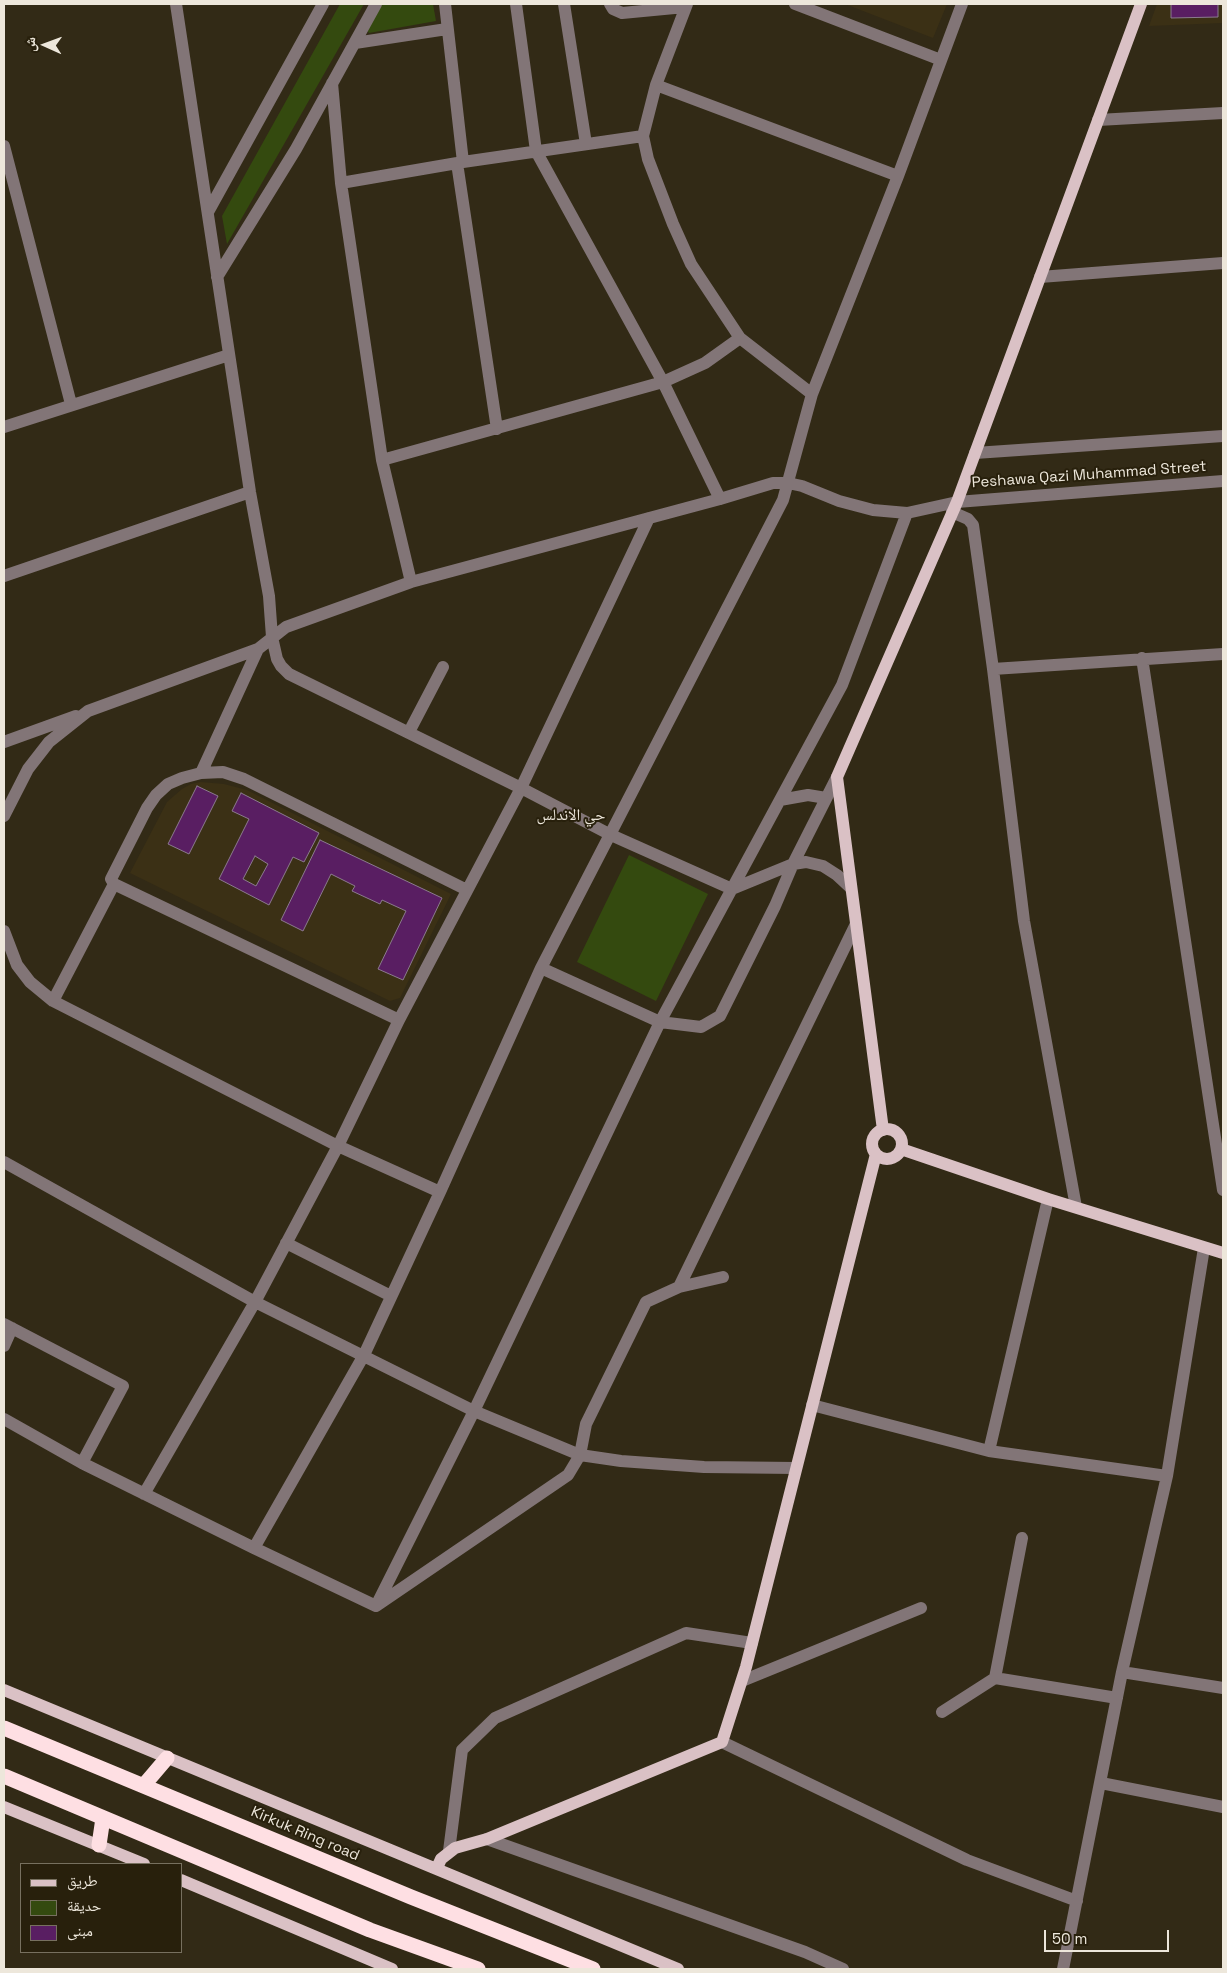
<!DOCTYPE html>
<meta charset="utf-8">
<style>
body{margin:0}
#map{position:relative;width:1227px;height:1973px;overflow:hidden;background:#322a16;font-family:"Space Grotesk","Noto Naskh Arabic",sans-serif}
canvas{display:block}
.frame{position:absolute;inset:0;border:5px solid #ede7db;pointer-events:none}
.legend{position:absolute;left:20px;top:1863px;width:162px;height:90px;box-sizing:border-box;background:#28200c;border:1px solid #77705f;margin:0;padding:6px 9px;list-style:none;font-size:15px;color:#ede7db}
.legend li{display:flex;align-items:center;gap:10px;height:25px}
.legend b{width:25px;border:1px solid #77705f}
.north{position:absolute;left:20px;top:20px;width:50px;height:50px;-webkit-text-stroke:4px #28200c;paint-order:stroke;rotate:272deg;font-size:14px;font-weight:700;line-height:20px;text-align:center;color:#ede7db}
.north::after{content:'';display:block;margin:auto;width:18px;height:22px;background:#ede7db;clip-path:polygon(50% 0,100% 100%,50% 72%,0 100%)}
.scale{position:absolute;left:1044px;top:1930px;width:125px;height:22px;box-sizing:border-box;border:2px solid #ede7db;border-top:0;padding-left:6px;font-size:15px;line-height:18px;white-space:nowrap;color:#ede7db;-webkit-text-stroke:4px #28200c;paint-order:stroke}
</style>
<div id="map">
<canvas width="1227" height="1973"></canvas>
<div class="frame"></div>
<ul class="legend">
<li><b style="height:6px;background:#dac1c5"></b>طريق</li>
<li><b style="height:14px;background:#344a0f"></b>حديقة</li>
<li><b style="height:14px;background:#591e62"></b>مبنى</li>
</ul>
<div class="north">ش</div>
<div class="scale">50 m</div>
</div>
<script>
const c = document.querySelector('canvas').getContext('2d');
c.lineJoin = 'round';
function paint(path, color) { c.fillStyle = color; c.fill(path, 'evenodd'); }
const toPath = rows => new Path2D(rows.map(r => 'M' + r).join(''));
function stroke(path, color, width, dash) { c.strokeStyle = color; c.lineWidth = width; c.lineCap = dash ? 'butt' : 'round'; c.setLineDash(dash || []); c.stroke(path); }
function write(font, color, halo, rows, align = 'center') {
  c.font = font + ' "Space Grotesk","Noto Naskh Arabic",sans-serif'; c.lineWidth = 4; c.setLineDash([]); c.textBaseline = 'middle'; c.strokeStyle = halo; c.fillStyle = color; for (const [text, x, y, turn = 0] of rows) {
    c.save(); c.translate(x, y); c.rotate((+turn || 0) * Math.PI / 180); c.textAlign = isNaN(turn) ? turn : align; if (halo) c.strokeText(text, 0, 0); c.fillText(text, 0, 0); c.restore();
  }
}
const built = toPath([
 [845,4,947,4,933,38],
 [1157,4,1223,4,1223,23,1149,26],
 [201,782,224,784,247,790,451,894,400,998,390,1001,130,873,167,802,182,789,191,784]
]);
const green = toPath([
 [340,4,364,4,227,244,222,216],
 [380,4,433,4,436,21,369,33,367,30],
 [629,855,708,894,656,1001,577,962]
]);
const building = toPath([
 [1171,4,1218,4,1218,17,1171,18,1171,4],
 [197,786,218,796,189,854,168,844,197,786],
 [241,793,319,833,304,862,293,857,269,905,219,879,249,819,232,811,241,793],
 [255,856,268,864,256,886,243,879,255,856],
 [320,840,442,898,403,980,378,969,406,911,382,900,380,904,352,891,355,886,331,874,303,931,281,920,320,840]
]);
const minor = toPath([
 [176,4,250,492,269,596,272,637,277,659,281,666,289,674,521,788,611,835,732,889,793,864,806,862,823,866,837,875,851,888],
 [445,4,463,162],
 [516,4,536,151,663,382,720,499],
 [564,4,586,144],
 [610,4,613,9,622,13,685,7],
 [687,4,656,85,643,136,648,159,673,224,691,264,740,338,812,394],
 [795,4,941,60],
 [355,43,447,29],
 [332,83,341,183,382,460,411,582],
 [656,85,898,176],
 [1098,120,1223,113],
 [4,146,71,404],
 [457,163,497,429],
 [341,183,463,162,643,136],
 [208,212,323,4],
 [217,277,296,149,376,4],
 [1040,277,1223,263],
 [4,427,229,355],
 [975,453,1223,436],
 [382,460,663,382,705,363,740,338],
 [952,512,968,519,973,525,993,669,1024,921,1076,1207],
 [4,576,250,492],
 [1142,658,1223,1190],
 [993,669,1223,654],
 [409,732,443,667],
 [4,742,76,716],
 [201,773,258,649],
 [780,800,808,795,826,798],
 [4,816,28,769,49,742,88,711,258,649,286,627,411,582,720,499,773,483,788,483,802,486,839,501,873,510,907,513,957,502,1223,481],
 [4,931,17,965,30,982,53,1001,338,1146,440,1192],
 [541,968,660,1022,842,685,907,513],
 [53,1001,114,884],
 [399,1020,114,884,111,879,147,808,156,795,168,784,182,778,201,773,223,772,244,779,467,890],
 [4,1162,255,1302,474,1411,580,1455,621,1461,704,1467,796,1468],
 [286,1243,391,1296],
 [679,1287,723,1277],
 [4,1324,123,1386,82,1463],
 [4,1346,12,1328],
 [812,1405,989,1451,1167,1476],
 [4,1419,82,1463,254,1548,376,1606],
 [989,1451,1048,1199],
 [144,1494,255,1302,338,1146,399,1020,521,788,649,518],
 [254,1548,364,1355,440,1192,541,968,783,500,812,394,898,176,962,4],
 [376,1606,474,1411,660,1022,701,1027,720,1016,775,906,793,864,837,777],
 [376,1606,568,1475,580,1455,586,1424,646,1302,679,1287,856,924],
 [1122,1672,1223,1688],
 [995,1678,1022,1538],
 [742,1681,921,1608],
 [942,1712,995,1678,1117,1698],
 [722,1742,967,1860,1077,1901],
 [1101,1783,1223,1807],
 [487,1839,805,1952,843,1969],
 [449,1851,462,1750,495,1718,686,1633,752,1643],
 [1063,1969,1122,1672,1167,1476,1204,1248]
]);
const major = toPath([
 '872 1144a15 15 0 1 1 30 0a15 15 0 1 1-30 0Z',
 [883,1130,837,777,957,502,1141,4],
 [901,1149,1048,1199,1223,1253],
 [4,1690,678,1969],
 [4,1807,144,1864],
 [437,1868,441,1859,455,1848,487,1839,722,1742,746,1667,876,1154],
 [181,1880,392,1969]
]);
const highway = toPath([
 [4,1728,411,1897,593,1969],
 [4,1776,370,1930,478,1969],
 [144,1785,167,1758],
 [99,1845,103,1818]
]);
const streetNames = [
 ["Peshawa Qazi Muhammad Street",1089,475,-4],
 ["Kirkuk Ring road",305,1834,23]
];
const neighbourhoodNames = [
 ["حي الاندلس",571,816]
];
paint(built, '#3b3015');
paint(green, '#344a0f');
paint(building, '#591e62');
stroke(building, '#8b7a8e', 1);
stroke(minor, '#827577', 12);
stroke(major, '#dac1c5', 12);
stroke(highway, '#fedfe3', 15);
write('15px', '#ede7db', '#28200c', streetNames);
write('16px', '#ede7db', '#28200c', neighbourhoodNames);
</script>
